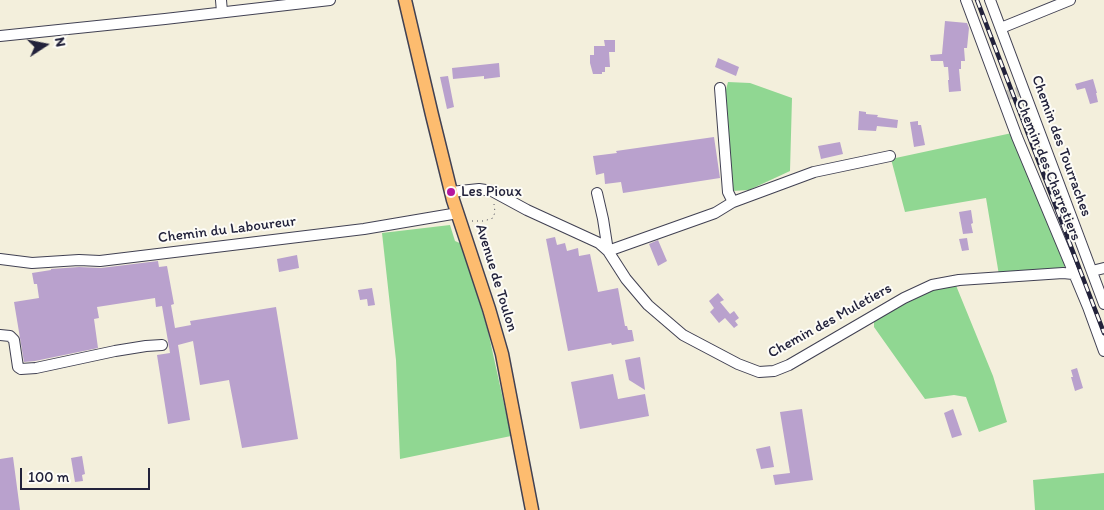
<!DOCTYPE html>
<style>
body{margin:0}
#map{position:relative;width:1104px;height:510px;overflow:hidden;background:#f3efdc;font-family:Itim,sans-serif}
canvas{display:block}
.north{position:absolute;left:20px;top:20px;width:50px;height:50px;-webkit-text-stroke:4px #fdfcf7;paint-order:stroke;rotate:79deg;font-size:14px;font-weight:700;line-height:20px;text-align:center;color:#22223b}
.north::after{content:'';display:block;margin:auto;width:18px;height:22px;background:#22223b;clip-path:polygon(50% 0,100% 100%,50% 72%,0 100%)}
.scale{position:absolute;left:20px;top:468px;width:130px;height:22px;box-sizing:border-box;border:2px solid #22223b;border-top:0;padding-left:6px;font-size:15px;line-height:18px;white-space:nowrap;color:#22223b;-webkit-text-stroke:4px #fdfcf7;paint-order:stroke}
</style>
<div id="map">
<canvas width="1104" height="510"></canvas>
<div class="north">N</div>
<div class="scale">100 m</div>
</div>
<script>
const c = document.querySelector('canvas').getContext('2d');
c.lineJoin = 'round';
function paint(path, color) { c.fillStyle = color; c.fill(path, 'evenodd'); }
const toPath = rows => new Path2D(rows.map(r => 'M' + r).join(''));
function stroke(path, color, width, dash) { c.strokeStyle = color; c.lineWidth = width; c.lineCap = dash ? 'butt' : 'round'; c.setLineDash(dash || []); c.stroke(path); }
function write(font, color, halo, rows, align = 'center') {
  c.font = font + ' Itim,sans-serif'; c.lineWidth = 4; c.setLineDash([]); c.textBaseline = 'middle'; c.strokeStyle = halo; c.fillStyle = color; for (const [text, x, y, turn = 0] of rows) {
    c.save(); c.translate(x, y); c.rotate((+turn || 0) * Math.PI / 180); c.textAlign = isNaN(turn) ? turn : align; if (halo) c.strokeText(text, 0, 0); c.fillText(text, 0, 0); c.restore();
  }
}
const green = toPath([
 [728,82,750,83,792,98,790,171,749,190,732,191,724,97],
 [1012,133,1068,264,1058,271,999,275,986,198,905,212,891,159],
 [450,225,455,241,462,244,488,331,511,436,400,459,396,360,382,233],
 [955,283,993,376,1007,422,979,432,966,397,954,395,925,399,874,327,874,322,877,317,917,296,936,288],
 [1104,473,1104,510,1035,510,1033,480]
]);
const building = toPath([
 [945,21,967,23,969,28,967,48,964,48,965,61,961,61,961,69,959,69,961,91,949,92,948,80,949,80,948,67,944,67,943,61,931,61,930,55,942,54],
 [604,40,615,40,615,52,609,52,610,67,605,67,605,72,602,72,602,74,593,74,590,63,590,55,594,55,594,46,605,46],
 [718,58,739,67,736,76,715,67],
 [499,63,500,77,484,79,484,76,453,79,452,68],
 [448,76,454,107,447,109,440,77],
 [1093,79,1097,93,1096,93,1098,102,1090,104,1085,88,1077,90,1075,84],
 [859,111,866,112,866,114,878,115,877,117,898,120,897,128,877,126,876,131,858,130],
 [918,121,918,125,921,125,925,145,914,147,910,122],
 [714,137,720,178,623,193,621,182,605,184,604,173,596,175,593,156,617,153,616,151],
 [840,142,843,154,821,159,818,146],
 [971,210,973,223,971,224,973,233,963,234,959,212],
 [555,237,557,245,565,243,567,251,578,248,579,256,590,254,598,292,618,288,625,326,627,326,628,330,632,330,634,341,612,345,611,343,568,351,546,239],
 [967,238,969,250,962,251,959,239],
 [658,240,667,261,658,266,649,244],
 [297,255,299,268,279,272,277,259],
 [158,261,159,267,167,266,174,304,171,305,175,328,191,325,190,321,276,307,298,439,242,448,229,380,200,385,193,341,178,345,190,420,168,424,157,355,170,353,162,306,156,307,155,298,97,307,99,318,94,319,98,348,35,361,24,362,14,302,39,298,37,284,34,284,32,273,51,270,51,269,79,267,101,268],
 [372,288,375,305,368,306,367,299,360,300,358,290],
 [718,293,724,300,720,302,730,314,734,311,739,318,735,321,738,325,734,328,725,318,719,323,710,312,714,308,709,301],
 [640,357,644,382,645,390,629,380,625,360],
 [1077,368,1083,388,1075,391,1071,377,1073,377,1071,370],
 [613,374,618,399,645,394,649,416,580,429,571,382],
 [802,409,813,480,775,485,773,475,790,473,780,412],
 [953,409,962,435,952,438,944,413],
 [770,446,774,467,761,469,756,449],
 [82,456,85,474,82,475,83,481,75,482,71,458],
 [13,457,20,510,0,510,0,459]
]);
const minorTunnel = toPath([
 [1002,97,1024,90]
]);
const path = toPath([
 [472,221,484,221,493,218,495,212,494,204]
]);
const minor = toPath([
 [221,0,222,12],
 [966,0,1017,137,1088,307,1104,351],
 [990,0,1104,304],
 [1001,28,1070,0],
 [0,36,165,19,330,0],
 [720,88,728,192,733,202],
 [451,192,479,189,492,191,527,210,599,243,608,251,626,279,648,305,683,335,738,364,759,372,774,371,789,365,904,298,932,285,959,280,1063,273,1073,274],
 [597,193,603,219,608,251],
 [608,251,715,213,733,202,814,172,890,156],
 [0,259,32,263,79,260,100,261,364,229,458,213],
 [1092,271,1104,268],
 [0,335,10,336,14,340,18,367,21,369,36,368,115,351,146,346,162,345]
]);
const major = toPath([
 [405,0,432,115,453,200,489,309,502,354,532,510]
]);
const rail = toPath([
 [977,0,1104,333]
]);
const markers = [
 [451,192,5,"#b5179e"]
];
const streetNames = [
 ["Chemin des Tourraches",1061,146,70],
 ["Chemin des Charretiers",1048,170,68],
 ["Chemin du Laboureur",227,230,-7],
 ["Avenue de Toulon",496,278,73],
 ["Chemin des Muletiers",830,321,-29]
];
const poiNames = [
 ["Les Pioux",461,192]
];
paint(green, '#90d792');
paint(building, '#b9a1cd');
stroke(minorTunnel, '#c9c6bc', 10, [10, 5]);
stroke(minor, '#414153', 12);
stroke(major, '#414153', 15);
stroke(path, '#414153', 1, [1, 4]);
stroke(minor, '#fff', 10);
stroke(major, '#fdbc6f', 12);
stroke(rail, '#22223b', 4.5);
stroke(rail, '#fdfcf7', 2.5, [8]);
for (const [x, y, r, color] of markers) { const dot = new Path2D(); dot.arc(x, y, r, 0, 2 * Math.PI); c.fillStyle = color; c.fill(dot); stroke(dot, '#fdfcf7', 2); }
write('15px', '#22223b', '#fdfcf7', streetNames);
write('15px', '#22223b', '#fdfcf7', poiNames, 'left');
</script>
